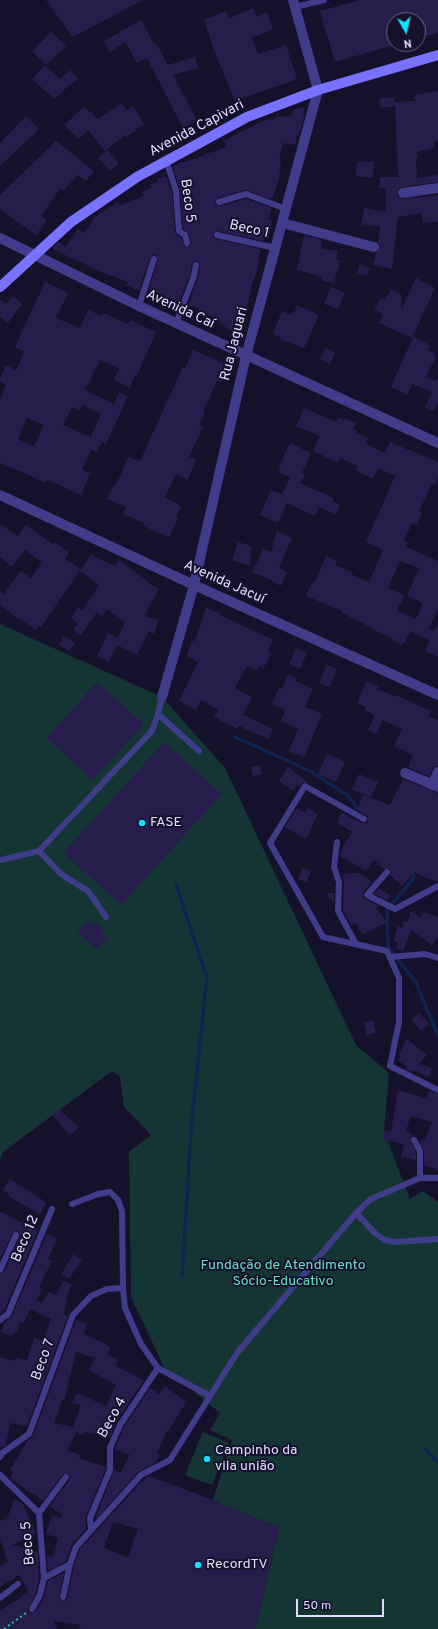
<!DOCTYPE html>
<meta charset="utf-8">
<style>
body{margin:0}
#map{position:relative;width:438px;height:1629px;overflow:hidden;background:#16112b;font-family:Overpass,sans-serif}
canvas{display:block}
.north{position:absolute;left:386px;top:12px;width:40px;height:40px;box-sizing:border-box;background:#16112b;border:1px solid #676280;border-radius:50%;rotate:172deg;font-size:11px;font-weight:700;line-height:16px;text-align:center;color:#e0dbff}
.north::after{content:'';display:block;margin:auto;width:14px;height:18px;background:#07e5ff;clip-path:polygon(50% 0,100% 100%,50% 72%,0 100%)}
.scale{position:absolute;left:296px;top:1599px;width:88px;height:18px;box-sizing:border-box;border:2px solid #e0dbff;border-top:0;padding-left:5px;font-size:12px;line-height:14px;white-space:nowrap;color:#e0dbff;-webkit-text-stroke:3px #16112b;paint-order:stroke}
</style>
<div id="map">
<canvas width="438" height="1629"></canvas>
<div class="north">N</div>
<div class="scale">50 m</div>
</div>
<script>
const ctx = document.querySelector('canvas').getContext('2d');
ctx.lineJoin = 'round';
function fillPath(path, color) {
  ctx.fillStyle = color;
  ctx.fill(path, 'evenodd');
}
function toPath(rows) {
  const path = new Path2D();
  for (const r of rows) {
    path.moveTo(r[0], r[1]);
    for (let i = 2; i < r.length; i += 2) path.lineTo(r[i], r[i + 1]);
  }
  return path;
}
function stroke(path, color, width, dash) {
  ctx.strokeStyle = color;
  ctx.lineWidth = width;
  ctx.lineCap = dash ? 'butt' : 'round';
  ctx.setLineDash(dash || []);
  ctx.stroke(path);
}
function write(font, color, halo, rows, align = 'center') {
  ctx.font = font + ' Overpass,sans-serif';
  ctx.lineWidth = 4;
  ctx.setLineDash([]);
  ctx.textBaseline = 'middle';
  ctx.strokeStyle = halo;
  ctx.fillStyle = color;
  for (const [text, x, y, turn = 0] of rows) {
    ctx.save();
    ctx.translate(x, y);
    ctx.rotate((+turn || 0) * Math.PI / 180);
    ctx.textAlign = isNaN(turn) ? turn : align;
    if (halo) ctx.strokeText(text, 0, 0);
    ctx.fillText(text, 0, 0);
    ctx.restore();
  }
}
fillPath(toPath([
 [0,624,162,697,225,768,356,1045,389,1073,384,1131,410,1199,423,1191,438,1202,438,1629,255,1629,279,1528,213,1500,232,1440,210,1430,220,1413,164,1367,131,1297,129,1152,151,1135,124,1107,120,1077,112,1071,3,1152,0,1159],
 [203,1432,229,1443,212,1485,185,1475]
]), '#143534');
stroke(toPath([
 [235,737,310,771,347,795,357,808,362,810],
 [412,870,414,878,387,910,388,947,415,981,438,1035],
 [176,884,207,978,192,1118,182,1277],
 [426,1449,438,1462]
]), '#0d254e', 3.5);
fillPath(toPath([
 [46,0,143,0,73,37],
 [360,0,438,0,438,33,418,38,418,20,394,20,394,45,335,62,320,11],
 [253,8,257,17,267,12,273,27,272,27,273,29,252,38,258,54,286,45,297,79,235,101,214,50,204,20,226,11,229,18],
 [141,20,154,44,156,43,168,65,195,57,198,68,173,75,197,121,183,128,147,58,137,63,125,42,110,52,104,41],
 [51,32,66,46,46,65,32,51],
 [45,65,60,79,70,70,78,79,64,90,55,99,32,79],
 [438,91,438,141,434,142,435,148,417,152,418,158,416,158,417,178,438,175,438,182,402,187,399,188,397,194,398,197,404,199,438,195,438,222,423,223,422,213,398,217,392,269,373,265,376,253,380,248,378,242,380,227,361,224,364,208,386,212,386,188,379,188,380,177,398,177,395,102,416,101,414,95],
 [394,97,395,106,381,108,379,99],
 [122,103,126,110,133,106,144,124,135,129,136,131,126,137,125,135,105,151,88,130,79,139,64,125,84,107,89,112,90,111,98,119],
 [305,107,303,121,299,134,297,134,295,145,283,143,279,160,281,161,279,172,281,172,272,199,245,190,218,198,215,201,216,205,220,206,246,199,272,208,268,219,272,221,268,239,264,238,263,241,218,231,213,234,213,237,216,239,261,249,257,262,259,262,254,280,253,280,247,307,249,307,246,316,243,315,238,332,224,327,225,325,216,321,217,318,198,313,199,308,188,305,198,277,200,265,197,261,194,261,192,264,190,275,178,304,148,292,158,260,156,255,153,255,150,258,139,290,127,286,128,282,111,275,110,276,67,256,52,248,59,242,66,246,78,229,84,233,95,217,107,209,118,202,120,205,144,196,142,191,152,188,150,184,158,182,157,179,166,176,172,192,175,233,181,238,184,246,190,246,191,242,189,234,183,228,180,191,173,166,180,163,204,156,203,155,227,147,224,141,238,133,263,121,275,119,275,117,292,116,294,109],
 [26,116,39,129,0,166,0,143],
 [56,141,94,171,86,181,78,175,63,191,60,189,41,216,47,220,36,235,0,209,0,195],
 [107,150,119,163,111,171,98,158],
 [357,161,374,162,373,178,356,176],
 [304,235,322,240,321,248,338,251,336,259,340,261,334,283,322,280,323,277,297,270],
 [360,264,370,268,367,276,357,273],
 [416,278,435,288,412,338,379,323,383,314,374,310,381,298,385,300,391,289,401,294,402,308],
 [45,282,68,293,56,318,80,328,88,310,102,316,103,313,128,324,130,320,156,332,137,376,135,375,130,388,114,380,119,368,100,360,85,390,114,404,119,392,128,396,106,444,102,442,96,452,91,450,82,470,90,473,81,495,48,480,46,483,32,477,32,476,0,463,0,400,6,385,0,382,0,378,6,365,16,370,24,352,15,347],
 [82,405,101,414,91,437,63,425,72,407,80,410],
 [27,418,44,425,34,446,18,439],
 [331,287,345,293,338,309,324,304],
 [13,296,22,304,8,323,0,317,0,299,6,304],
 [297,305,319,315,304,348,279,339,280,337,273,334,282,311,291,315,292,312,294,313],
 [413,337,430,345,428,350,434,353,433,355,436,356,426,377,436,381,438,378,438,402,434,411,425,407,432,392,412,384,407,395,391,387],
 [326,348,335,353,330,364,320,359],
 [193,350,226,364,221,382,217,381,204,409,203,412,205,413,199,425,203,427,189,457,196,459,188,480,176,474,165,497,181,506,176,517,178,518,169,537,143,526,144,523,123,514,126,507,107,499,114,484,117,483,128,457,140,461,183,367,185,368],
 [304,408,336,422,338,417,344,420,345,418,356,423,353,429,357,431,357,433,368,438,366,444,385,453,390,442,438,462,438,478,435,485,432,484,419,511,422,512,417,525,412,523,404,541,408,543,406,547,438,561,438,609,429,629,434,631,438,623,438,657,425,651,430,640,410,631,405,643,403,643,402,645,392,640,393,639,370,628,370,627,342,613,342,611,306,596,313,581,315,582,326,556,337,561,335,565,352,572,351,574,369,582,383,550,366,542,395,476,378,468,373,479,356,470,358,466,340,458,338,463,313,451,320,436,296,426],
 [400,561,419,568,407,596,423,603,416,619,397,611,404,595,388,588],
 [290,443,311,453,302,473,305,474,300,483,333,498,334,502,340,505,336,514,319,507,315,516,287,503,279,522,275,522,260,515,271,490,282,494,290,477,279,472,281,469,278,468],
 [0,524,18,536,26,525,53,544,55,542,69,552,65,559,81,569,41,627,39,626,36,630,19,618,18,619,0,604,0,591,4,594,21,571,31,578,42,562,25,550,12,567,0,557],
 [277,531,292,538,279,568,287,572,281,586,272,582,272,580,252,572,263,549,271,552],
 [238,542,251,546,250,566,232,560],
 [91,555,115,566,119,560,149,582,148,583,159,589,144,616,158,620,154,634,149,631,137,655,117,645,109,662,97,656,108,633,118,638,125,622,107,609,102,616,97,612,81,635,73,630,78,623,71,618,78,607,83,610,99,585,80,571],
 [206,608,220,613,220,615,273,640,268,650,272,653,263,669,259,666,257,671,247,666,235,688,252,697,243,715,273,729,269,739,239,726,237,729,214,717,218,710,201,700,196,710,179,701,198,662,187,656,192,640,195,642],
 [64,636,75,643,69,651,59,645],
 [296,648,307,653,300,669,289,664],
 [327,665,337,669,330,687,319,683],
 [288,674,297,678,295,681,313,689,305,707,322,714,304,757,289,751,298,729,281,721,285,710,272,704,279,688,282,689],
 [366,681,379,687,377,689,394,696,395,695,431,711,429,716,438,720,438,766,434,767,429,776,408,767,413,755,394,746,402,729,383,720,376,734,368,730,375,715,365,710,366,707,357,703],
 [97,682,144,724,93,780,46,738],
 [164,742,222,794,121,905,63,853],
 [327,754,345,762,336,782,318,774],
 [260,765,262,774,253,776,251,767],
 [288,767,310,784,303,782,300,786,297,785,293,791,279,781],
 [359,774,378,782,371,797,352,790],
 [403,779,438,793,438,882,419,875,415,872,402,886,390,875,391,872,390,869,387,868,384,869,374,860,366,871,340,856,342,851,341,850,352,832,337,822,342,812,352,819,353,818,362,823,366,823,368,821,368,816,357,810,363,795,390,805],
 [297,808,305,813,308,808,318,814,306,839,285,827],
 [302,868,311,871,307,882,298,879],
 [359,873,372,882,363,892,363,898,379,906,376,909,387,922,363,935,355,923,352,925,349,921,343,910,344,882,342,874],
 [379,888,391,896,386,900,374,894],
 [326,893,334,893,334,903],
 [411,911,420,917,424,912,438,917,438,936,432,945,411,930,403,951,396,949,398,943,393,941,398,926,402,928,404,921,408,922],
 [88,920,93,925,96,922,104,929,101,932,107,938,96,949,77,931],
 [419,1013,429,1024,421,1031,412,1020],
 [373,1020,376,1033,367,1035,364,1022],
 [407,1039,427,1055,419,1064,432,1068,429,1077,413,1070,412,1072,405,1069,407,1066,398,1061,400,1057,399,1054],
 [398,1090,426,1098,429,1091,438,1094,438,1170,424,1165,424,1151,420,1142,421,1139,424,1141,432,1122,411,1116,406,1130,413,1136,410,1140,416,1152,416,1160,401,1157,404,1144,382,1139,384,1130,391,1132],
 [58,1109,79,1127,70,1135,53,1116],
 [10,1179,46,1202,40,1215,8,1196,9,1194,3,1190],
 [0,1212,38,1230,4,1311,1,1313,0,1313,0,1274,4,1272,20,1235,18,1231,13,1232,0,1259],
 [47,1234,57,1239,48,1259,52,1261,39,1287,42,1289,37,1300,42,1303,49,1292,56,1295,63,1281,72,1284,66,1299,67,1300,65,1306,66,1307,63,1314,68,1316,27,1426,10,1423,6,1445,0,1448,0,1357,15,1361,16,1358,27,1360,34,1338,43,1341,51,1319,30,1309,24,1323,20,1322,17,1331,11,1336,1,1332,5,1322,12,1316],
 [74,1254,82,1260,69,1279,61,1274],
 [76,1320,87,1324,84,1334,111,1347,107,1354,118,1360,116,1366,144,1380,116,1422,110,1437,85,1432,84,1435,76,1432,68,1450,80,1455,79,1458,106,1467,106,1469,86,1516,86,1529,72,1544,66,1561,48,1571,47,1555,52,1557,52,1554,54,1555,58,1538,46,1534,52,1515,61,1518,63,1515,50,1506,70,1480,70,1476,67,1473,63,1474,43,1501,10,1478,13,1472,10,1470,28,1440,33,1436],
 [76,1352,96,1358,89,1370,116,1385,106,1406,77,1393,72,1403,81,1405,73,1427,54,1423,62,1400,64,1401],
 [165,1386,186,1402,168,1432,167,1431,157,1453,160,1455,155,1463,138,1472,95,1520,114,1470,120,1473,130,1455,115,1449,124,1427,150,1388,159,1394],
 [149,1476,213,1500,279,1528,255,1629,79,1629,81,1625,53,1621,57,1629,0,1629,0,1610,17,1600,28,1591,19,1575,0,1587,0,1566,8,1561,0,1540,0,1521,7,1519,14,1499,23,1504,36,1533,13,1545,38,1552,39,1578,36,1593,28,1609,28,1612,32,1613,36,1611,44,1597,48,1581,64,1573,59,1598,62,1601,67,1600,74,1565,80,1549,144,1479],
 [113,1522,138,1529,128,1557,104,1548]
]), '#271d4c');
stroke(toPath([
 [4,1629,26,1613]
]), '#30beb6', 2, [2, 3]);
stroke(toPath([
 [295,7,324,0],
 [166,160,176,191,179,231,185,235,187,243],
 [219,202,246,194,286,209],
 [217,235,275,248],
 [139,306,154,259],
 [176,323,194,276,196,265],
 [158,714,199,751],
 [364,819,305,786,270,843,323,937,387,951,399,978,399,1022,390,1066,438,1090],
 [337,842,334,867,339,882,338,911,356,944],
 [39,851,61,874,88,891,106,917],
 [0,860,39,851,152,731,158,714,162,697],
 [387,872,367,895,395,909,438,886],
 [390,957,425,954,438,958],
 [414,1140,420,1151,420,1178,438,1178],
 [72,1204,98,1194,110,1192,118,1200,122,1211,123,1288,125,1308,141,1344,158,1368,210,1396],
 [356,1213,375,1233,384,1240,396,1242,438,1239],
 [0,1270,16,1235],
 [0,1320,8,1314,52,1209],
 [0,1457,2,1453,29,1434,73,1315,91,1296,107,1289,123,1288],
 [0,1475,39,1513,44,1578,40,1595,32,1609],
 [39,1513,66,1477],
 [91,1529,90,1518,110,1470,110,1448,120,1425,158,1368],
 [44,1578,70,1564,76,1547,141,1475,170,1460,237,1353,356,1213,371,1199,420,1178],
 [63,1597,70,1564],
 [0,1598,18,1584]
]), '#403c8a', 6);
stroke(toPath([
 [403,193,438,188],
 [282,223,374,247],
 [0,238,139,306,438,443],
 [0,495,194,585,438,695],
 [162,697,194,585,246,356,318,90,293,0],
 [405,773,438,787],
 [432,785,438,772]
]), '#403c8a', 10);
stroke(toPath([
 [0,287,71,222,137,177,247,117,318,90,438,55]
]), '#7772ff', 10);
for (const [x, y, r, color] of [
 [142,823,4,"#07e5ff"],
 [207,1459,4,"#07e5ff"],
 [198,1565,4,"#07e5ff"]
]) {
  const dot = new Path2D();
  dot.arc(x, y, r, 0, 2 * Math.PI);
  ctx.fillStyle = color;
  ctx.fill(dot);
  stroke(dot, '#16112b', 1.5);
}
write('14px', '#e0dbff', '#16112b', [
 ["Avenida Capivari",197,129,-28],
 ["Beco 5",187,201,82],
 ["Beco 1",249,230,13],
 ["Avenida Caí",180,310,25],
 ["Rua Jaguari",235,344,-76],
 ["Avenida Jacuí",224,583,24],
 ["Beco 12",26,1239,-67],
 ["Beco 7",44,1360,-70],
 ["Beco 4",113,1418,-61],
 ["Beco 5",29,1543,-95]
]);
write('14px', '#e0dbff', '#16112b', [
 ["FASE",150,823],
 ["Campinho da",215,1451],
 ["vila união",215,1467],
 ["RecordTV",206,1565]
], 'left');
write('14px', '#65e1c3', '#16112b', [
 ["Fundação de Atendimento",283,1266],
 ["Sócio-Educativo",283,1282]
]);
</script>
